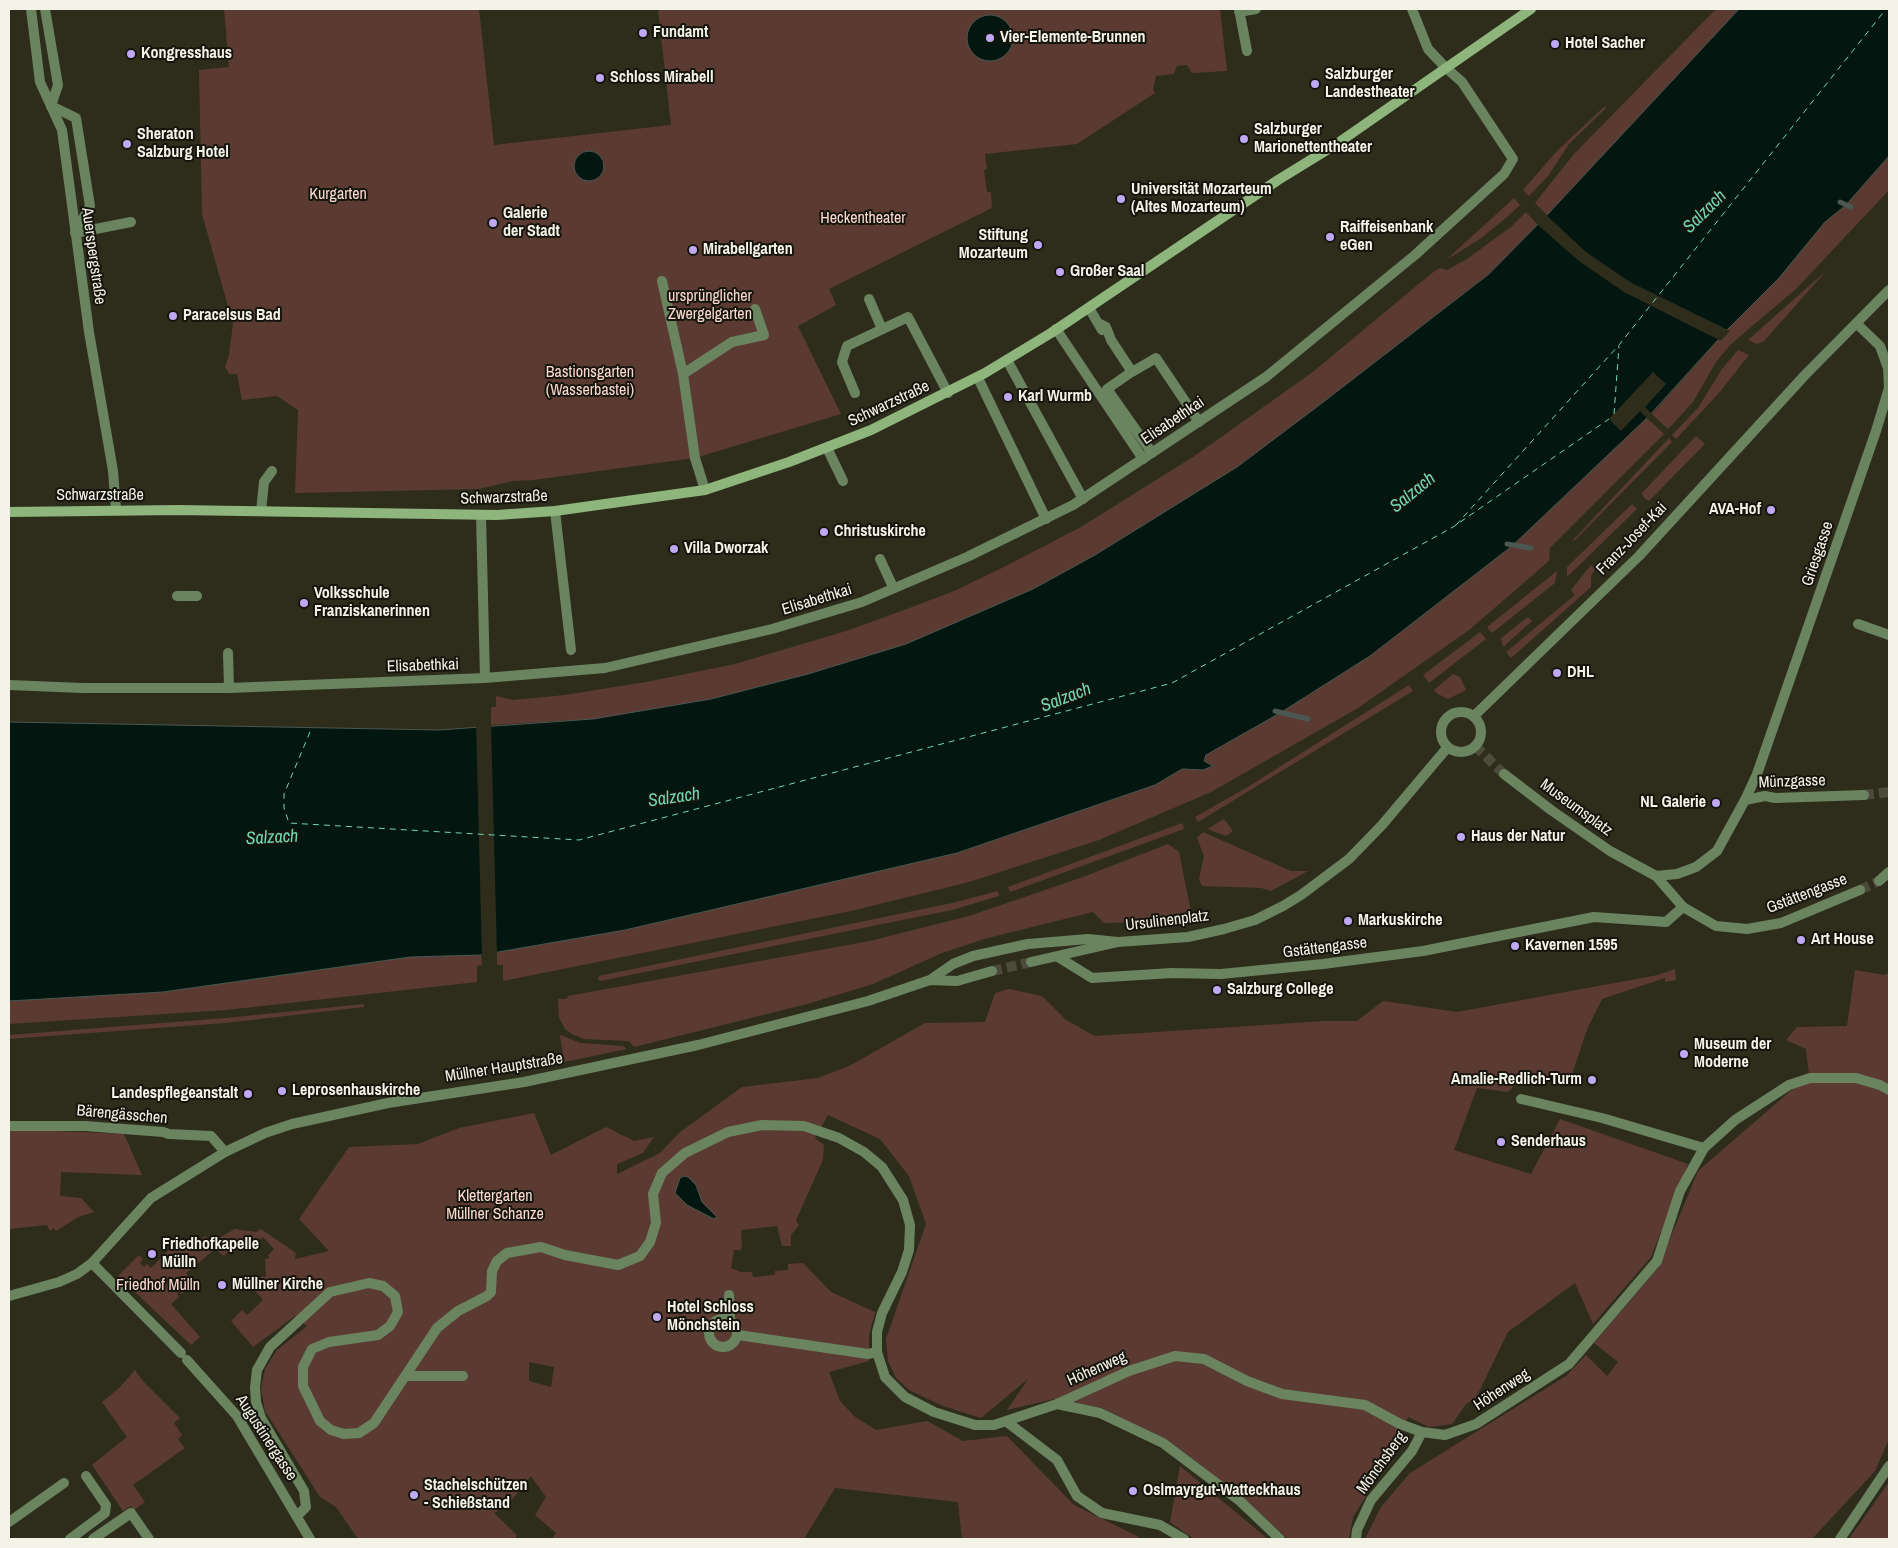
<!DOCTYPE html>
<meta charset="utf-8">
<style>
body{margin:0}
#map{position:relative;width:1898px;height:1548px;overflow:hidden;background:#2e2d1c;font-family:"Archivo Narrow",sans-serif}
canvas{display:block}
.frame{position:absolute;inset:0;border:10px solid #f3f3e8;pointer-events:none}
</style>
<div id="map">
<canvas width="1898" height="1548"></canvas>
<div class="frame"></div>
</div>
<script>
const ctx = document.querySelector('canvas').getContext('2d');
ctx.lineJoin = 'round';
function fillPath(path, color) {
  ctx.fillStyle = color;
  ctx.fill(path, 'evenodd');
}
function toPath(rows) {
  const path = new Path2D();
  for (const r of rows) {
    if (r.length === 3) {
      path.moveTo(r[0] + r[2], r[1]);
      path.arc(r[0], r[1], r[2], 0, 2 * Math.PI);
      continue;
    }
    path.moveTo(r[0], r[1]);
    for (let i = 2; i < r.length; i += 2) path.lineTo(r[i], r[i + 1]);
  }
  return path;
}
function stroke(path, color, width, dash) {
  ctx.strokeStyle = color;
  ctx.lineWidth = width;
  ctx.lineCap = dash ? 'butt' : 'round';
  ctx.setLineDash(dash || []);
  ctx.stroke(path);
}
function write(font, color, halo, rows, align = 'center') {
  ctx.font = font + ' "Archivo Narrow",sans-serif';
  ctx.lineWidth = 4;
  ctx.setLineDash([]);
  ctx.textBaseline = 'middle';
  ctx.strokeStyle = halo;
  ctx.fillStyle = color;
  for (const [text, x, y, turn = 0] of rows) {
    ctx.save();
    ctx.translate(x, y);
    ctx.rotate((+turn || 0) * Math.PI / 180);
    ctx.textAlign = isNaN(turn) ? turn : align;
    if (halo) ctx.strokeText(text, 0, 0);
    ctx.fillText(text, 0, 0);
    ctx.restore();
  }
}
fillPath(toPath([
 [224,9,479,9,494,145,671,125,658,9,1220,9,1227,71,1192,73,1187,65,1177,66,1174,74,1156,76,1153,89,1155,93,1077,144,985,154,987,169,984,170,987,192,991,192,992,208,829,289,836,305,798,326,841,414,695,458,533,480,513,481,479,489,295,493,298,410,277,396,242,400,237,374,229,374,225,367,229,355,233,324,202,214,199,70,229,67],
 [1716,9,1739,9,1547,215,1535,203,1574,154],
 [1605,106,1606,108,1569,144,1548,176,1529,196,1523,190,1556,152],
 [1889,156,1889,190,1797,288,1730,345,1716,362,1693,402,1668,429,1652,414,1727,330,1779,278,1825,222,1846,205],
 [1514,198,1520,205,1507,217,1480,239,1446,260],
 [1526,212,1538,225,1488,274,1322,403,1237,467,1095,555,1033,589,906,644,808,674,711,699,593,719,491,725,491,707,496,707,496,696,513,700,565,695,646,682,735,664,846,631,896,613,954,591,1004,567,1081,527,1196,455,1314,371,1432,273,1440,268,1447,270,1467,259,1512,226],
 [1827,270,1764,341,1757,344,1748,340],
 [1738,350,1749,355,1719,393,1676,439,1672,435,1698,408,1722,369],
 [1647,418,1664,434,1550,548,1549,561,1469,630,1358,708,1211,792,1099,840,969,882,851,911,503,981,503,965,497,965,497,952,625,930,957,853,1155,785,1182,768,1203,770,1206,755,1280,713,1370,656,1512,546],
 [1696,436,1705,444,1649,501,1644,498,1642,493],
 [1669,438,1672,442,1573,542,1573,540],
 [1632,504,1637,509,1567,577,1567,567],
 [1591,565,1595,569,1591,576,1591,587,1511,658,1506,652,1575,595,1571,590],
 [1557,571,1555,583,1492,633,1487,627],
 [1528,617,1532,621,1503,647,1501,638],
 [1480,632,1486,639,1429,683,1423,675],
 [1453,674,1460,677,1466,690,1448,699,1438,694,1434,690],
 [1409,685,1413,691,1198,822,1195,817,1251,785],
 [1224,819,1233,831,1226,836,1207,829],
 [1182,823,1184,829,1010,892,1008,887],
 [1203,832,1291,871,1308,871,1271,891,1261,888,1202,886,1199,879,1204,856,1197,838],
 [1168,844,1179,852,1192,917,1166,921,1104,923,1093,912,984,939,942,953,873,984,807,1004,634,1047,629,1041,584,1039,572,1034,565,1029,559,1017,558,999,567,999,568,996,870,941,969,916,1083,877],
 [998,891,999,896,952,910,600,981,598,979,599,976,952,903],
 [481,955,482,965,477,966,477,982,226,1010,9,1024,9,1001,163,992,410,957],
 [1675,969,1676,980,1665,982,1665,978,1602,999,1588,1027,1568,1086,1522,1077,1508,1092,1477,1088,1454,1150,1531,1174,1560,1119,1688,1164,1651,1257,1593,1324,1575,1283,1508,1332,1476,1398,1466,1404,1452,1424,1429,1427,1408,1417,1389,1460,1353,1517,1349,1539,1288,1539,1250,1504,1185,1453,1164,1438,1102,1408,1054,1399,1007,1410,1029,1378,981,1418,943,1406,909,1390,896,1378,888,1361,886,1339,926,1224,909,1176,880,1139,828,1115,815,1138,824,1145,823,1160,796,1220,799,1225,791,1235,791,1246,782,1246,777,1226,741,1230,742,1247,740,1250,734,1250,731,1268,741,1272,752,1272,753,1277,775,1275,775,1271,788,1270,788,1264,803,1263,831,1292,875,1312,869,1336,869,1361,829,1372,840,1401,854,1416,876,1430,927,1421,963,1441,1007,1436,1074,1505,1143,1539,962,1539,958,1502,835,1488,804,1539,552,1539,556,1533,535,1515,546,1497,531,1476,506,1507,494,1513,517,1535,515,1539,358,1539,336,1507,320,1497,265,1411,261,1389,265,1369,277,1350,307,1326,295,1316,253,1347,231,1321,242,1310,247,1315,263,1300,251,1286,263,1276,266,1277,265,1259,269,1258,268,1255,274,1249,263,1237,252,1245,239,1244,238,1240,235,1242,235,1246,224,1256,215,1249,186,1273,193,1283,182,1294,180,1291,177,1294,179,1297,171,1304,200,1337,191,1345,118,1276,139,1255,143,1259,140,1263,144,1267,147,1264,151,1268,176,1243,183,1249,206,1236,210,1243,235,1229,256,1232,261,1229,296,1253,295,1259,329,1251,299,1219,349,1147,418,1144,459,1128,534,1113,551,1155,606,1127,634,1141,654,1137,643,1153,617,1164,617,1174,660,1153,679,1133,742,1087,818,1078,851,1065,925,1023,985,1022,995,993,1009,989,1042,996,1066,1020,1095,1036,1325,1021,1357,1021,1383,1001,1457,1012,1658,975],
 [529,1362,554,1367,551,1387,529,1381],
 [1855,970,1885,975,1889,972,1889,1439,1875,1471,1812,1539,1365,1539,1381,1507,1410,1473,1566,1376,1586,1355,1607,1376,1618,1362,1594,1343,1658,1268,1698,1171,1809,1075,1806,1049,1786,1040,1797,1027,1847,1026],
 [364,1004,364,1007,225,1023,9,1039,9,1035,226,1018],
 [560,1035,581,1043,623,1046,627,1049,564,1062],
 [9,1129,124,1134,142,1175,61,1172,60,1196,81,1198,94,1212,78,1217,56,1231,54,1228,50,1231,47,1225,9,1229],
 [135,1370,143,1381,180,1418,174,1423,182,1435,178,1439,185,1448,133,1485,145,1502,134,1510,131,1506,123,1511,92,1465,127,1437,102,1402,120,1387],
 [1180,1466,1262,1534,1268,1539,1194,1539,1170,1522],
 [1889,1482,1889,1539,1849,1539]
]), '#5b3b31');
const water = toPath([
 [1739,9,1889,9,1889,156,1846,205,1825,222,1779,278,1727,330,1647,418,1512,546,1370,656,1280,713,1206,755,1204,761,1213,766,1203,770,1182,769,1155,785,957,853,625,930,481,955,410,957,163,992,9,1001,9,722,439,730,593,719,711,699,808,674,906,644,1033,589,1095,555,1237,467,1322,403,1489,274,1547,215,1739,9],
 [990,38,23],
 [589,166,15],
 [684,1176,688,1177,696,1185,702,1202,717,1217,714,1219,687,1205,675,1193,680,1178,684,1176]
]);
fillPath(water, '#031610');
stroke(water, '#4b5851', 1);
fillPath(toPath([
 [1545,214,1586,252,1630,282,1730,331,1721,341,1624,292,1579,261,1538,225,1536,223],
 [1653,372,1666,384,1645,407,1653,415,1649,420,1640,411,1621,431,1609,419],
 [491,722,497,955,482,958,476,724]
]), '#2e2d1c');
stroke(toPath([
 [1840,202,1851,207],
 [1507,544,1531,548],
 [1275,711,1308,719]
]), '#4b5851', 5);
stroke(toPath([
 [1614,414,1619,346],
 [1456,525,1619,345,1886,9],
 [310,732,284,794,284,808,289,823,579,840,1172,683,1453,527,1609,419]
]), '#73d6b5', 1, [6, 5]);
stroke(toPath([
 [1475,746,1504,774],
 [1864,795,1889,792],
 [1860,890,1879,881],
 [992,971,1031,962]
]), '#4c4b3b', 10, [10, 5]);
stroke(toPath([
 [45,9,58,85,51,106,76,118,90,206,75,233],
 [1239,9,1247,51],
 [1239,12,1256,9],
 [75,233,131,222],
 [662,281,683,374,695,458,705,490],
 [869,299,882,329],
 [1089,308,1102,330],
 [1100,324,1106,327,1111,340,1132,372,1156,358,1199,422],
 [1056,329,1143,459],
 [1007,360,1083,499],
 [1133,371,1107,389,1152,453],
 [683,374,732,342,764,335,755,309],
 [855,393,842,362,847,346,908,317,948,393],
 [827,448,843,481],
 [261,511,264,482,272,471],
 [555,511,571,650],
 [880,559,893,587],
 [177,596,197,596],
 [228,653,229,688],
 [1521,1099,1602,1118,1704,1148],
 [9,1126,85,1126,163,1132,169,1134,211,1136,225,1152],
 [729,1295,730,1320],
 [723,1333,14],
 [738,1335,868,1354,877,1352],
 [406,1376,463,1376],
 [1057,1404,1100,1413,1163,1443,1240,1501,1280,1539],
 [298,1515,306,1507,304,1491,261,1418,256,1402,255,1387,257,1370,270,1347,330,1292,369,1283,383,1286,395,1296,398,1312,390,1326,378,1335,329,1342,312,1349,303,1367,303,1386,320,1421,331,1430,344,1434,359,1433,374,1423,437,1328,458,1311,487,1296,491,1292,492,1271,497,1261,507,1253,541,1247,565,1255,618,1265,640,1256,650,1242,656,1223,653,1194,662,1173,685,1153,728,1132,762,1125,804,1126,839,1138,864,1152,882,1167,903,1200,910,1225,909,1250,902,1272,882,1313,877,1332,877,1352,885,1377,905,1397,934,1412,975,1425,994,1425,1057,1404,1129,1371,1175,1356,1204,1359,1247,1381,1282,1394,1365,1405,1400,1424,1422,1432,1445,1435,1476,1424,1569,1364,1657,1261,1680,1191,1704,1148,1735,1120,1789,1085,1810,1078,1856,1078,1880,1085,1889,1090],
 [9,1522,64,1483],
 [70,1539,105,1513,106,1505,86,1476],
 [93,1539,131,1513,149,1539],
 [1356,1539,1357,1530,1371,1500,1412,1451,1422,1432],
 [1840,1539,1889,1466]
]), '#6a8460', 10);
stroke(toPath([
 [1858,624,1889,635],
 [1058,957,1092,978,1172,973,1221,974,1323,964,1423,951,1594,917,1666,922,1683,907]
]), '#6a8460', 10);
stroke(toPath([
 [978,378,1046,519],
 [481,515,485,678],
 [9,685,82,688,229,688,485,678,605,668,772,629,862,602,967,557,1073,505,1266,377,1415,255,1504,174,1513,159,1462,82,1445,67],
 [1745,800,1757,774,1876,431,1889,388,1888,368,1880,346,1857,324],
 [92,1263,181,1353],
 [187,1360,237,1416,310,1539],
 [1007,1422,1057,1460,1077,1496,1102,1513,1160,1525,1184,1539]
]), '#6a8460', 10);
stroke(toPath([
 [31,9,40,82,62,130,89,332,113,471,116,510],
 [1412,9,1428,49,1445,67],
 [1461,732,20],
 [1474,716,1639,556,1805,375,1889,290],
 [1504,774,1551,810,1610,851,1656,876,1683,907,1716,926,1747,929,1781,923,1860,890],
 [1656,876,1677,874,1696,867,1717,851,1745,800,1765,796,1775,798,1864,795],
 [1879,881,1889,872],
 [1031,962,1118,942,1188,937,1224,929,1255,920,1283,906,1301,895,1349,859,1382,825,1447,748],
 [930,980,957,981,992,971],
 [9,1296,59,1282,77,1274,92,1263,151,1198,225,1152,265,1133,292,1124,388,1103,524,1082,698,1045,868,1001,930,980,953,964,973,956,1028,944,1088,939,1118,942]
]), '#6a8460', 10);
stroke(toPath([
 [9,512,178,510,497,515,555,511,705,490,789,462,871,430,985,373,1051,333,1278,180,1335,145,1531,9]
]), '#8db57c', 10);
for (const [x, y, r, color] of [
 [643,33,5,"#bfa9f4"],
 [990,38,5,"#bfa9f4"],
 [1555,44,5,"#bfa9f4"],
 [131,54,5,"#bfa9f4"],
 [600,78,5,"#bfa9f4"],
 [1315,84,5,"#bfa9f4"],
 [1244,139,5,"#bfa9f4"],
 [127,144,5,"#bfa9f4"],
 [1121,199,5,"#bfa9f4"],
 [493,223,5,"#bfa9f4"],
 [1330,237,5,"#bfa9f4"],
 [1038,245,5,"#bfa9f4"],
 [693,250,5,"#bfa9f4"],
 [1060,272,5,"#bfa9f4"],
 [173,316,5,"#bfa9f4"],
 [1008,397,5,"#bfa9f4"],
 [1771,510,5,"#bfa9f4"],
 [824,532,5,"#bfa9f4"],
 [674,549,5,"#bfa9f4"],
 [304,603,5,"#bfa9f4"],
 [1557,673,5,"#bfa9f4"],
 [1716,803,5,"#bfa9f4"],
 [1461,837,5,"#bfa9f4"],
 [1348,921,5,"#bfa9f4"],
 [1801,940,5,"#bfa9f4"],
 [1515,946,5,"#bfa9f4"],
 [1217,990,5,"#bfa9f4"],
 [1684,1054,5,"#bfa9f4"],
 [1592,1080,5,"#bfa9f4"],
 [282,1091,5,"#bfa9f4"],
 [248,1094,5,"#bfa9f4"],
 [1501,1142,5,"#bfa9f4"],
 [152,1254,5,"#bfa9f4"],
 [222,1285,5,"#bfa9f4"],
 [657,1317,5,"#bfa9f4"],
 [1133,1491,5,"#bfa9f4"],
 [414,1495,5,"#bfa9f4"]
]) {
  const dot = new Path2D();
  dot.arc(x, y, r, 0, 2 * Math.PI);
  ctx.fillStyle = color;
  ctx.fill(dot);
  stroke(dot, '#15150d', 2);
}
write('bold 16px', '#f3f3e8', '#15150d', [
 ["Fundamt",653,33],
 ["Vier-Elemente-Brunnen",1000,38],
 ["Hotel Sacher",1565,44],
 ["Kongresshaus",141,54],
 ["Salzburger",1325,75],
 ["Landestheater",1325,93],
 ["Schloss Mirabell",610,78],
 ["Salzburger",1254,130],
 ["Marionettentheater",1254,148],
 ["Sheraton",137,135],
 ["Salzburg Hotel",137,153],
 ["Universität Mozarteum",1131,190],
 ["(Altes Mozarteum)",1131,208],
 ["Galerie",503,214],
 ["der Stadt",503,232],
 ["Raiffeisenbank",1340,228],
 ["eGen",1340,246],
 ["Stiftung",1028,236,"right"],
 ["Mozarteum",1028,254,"right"],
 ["Mirabellgarten",703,250],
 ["Großer Saal",1070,272],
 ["Paracelsus Bad",183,316],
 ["Karl Wurmb",1018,397],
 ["AVA-Hof",1761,510,"right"],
 ["Christuskirche",834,532],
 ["Villa Dworzak",684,549],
 ["Volksschule",314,594],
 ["Franziskanerinnen",314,612],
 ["DHL",1567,673],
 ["NL Galerie",1706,803,"right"],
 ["Haus der Natur",1471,837],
 ["Markuskirche",1358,921],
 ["Art House",1811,940],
 ["Kavernen 1595",1525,946],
 ["Salzburg College",1227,990],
 ["Museum der",1694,1045],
 ["Moderne",1694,1063],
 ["Amalie-Redlich-Turm",1582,1080,"right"],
 ["Leprosenhauskirche",292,1091],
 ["Landespflegeanstalt",238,1094,"right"],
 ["Senderhaus",1511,1142],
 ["Friedhofkapelle",162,1245],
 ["Mülln",162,1263],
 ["Müllner Kirche",232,1285],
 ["Hotel Schloss",667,1308],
 ["Mönchstein",667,1326],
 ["Stachelschützen",424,1486],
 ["- Schießstand",424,1504],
 ["Oslmayrgut-Watteckhaus",1143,1491]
], 'left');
write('16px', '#fcd9ce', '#15150d', [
 ["Kurgarten",338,195],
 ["Heckentheater",863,219],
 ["ursprünglicher",710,297],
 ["Zwergelgarten",710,315],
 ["Bastionsgarten",590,373],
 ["(Wasserbastei)",590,391],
 ["Klettergarten",495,1197],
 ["Müllner Schanze",495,1215],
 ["Friedhof Mülln",158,1286]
]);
write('16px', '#f3f3e8', '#15150d', [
 ["Auerspergstraße",93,256,82],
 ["Schwarzstraße",889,404,-25],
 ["Elisabethkai",1173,421,-34],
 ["Schwarzstraße",100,496],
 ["Schwarzstraße",504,498,-2],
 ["Franz-Josef-Kai",1632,539,-46],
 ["Griesgasse",1818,554,-71],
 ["Elisabethkai",817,600,-17],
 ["Elisabethkai",423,666,-2],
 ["Münzgasse",1792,782,-2],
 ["Museumsplatz",1576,808,36],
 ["Gstättengasse",1807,894,-21],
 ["Ursulinenplatz",1167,921,-7],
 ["Gstättengasse",1325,948,-7],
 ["Müllner Hauptstraße",504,1068,-9],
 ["Bärengässchen",122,1115,5],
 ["Höhenweg",1097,1369,-24],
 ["Höhenweg",1502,1390,-33],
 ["Augustinergasse",266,1438,57],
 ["Mönchsberg",1382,1463,-54]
]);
write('italic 18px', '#73d6b5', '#15150d', [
 ["Salzach",1705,212,-45],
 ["Salzach",1413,493,-39],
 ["Salzach",1066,698,-21],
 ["Salzach",674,798,-8],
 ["Salzach",272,838,-3]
]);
</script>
